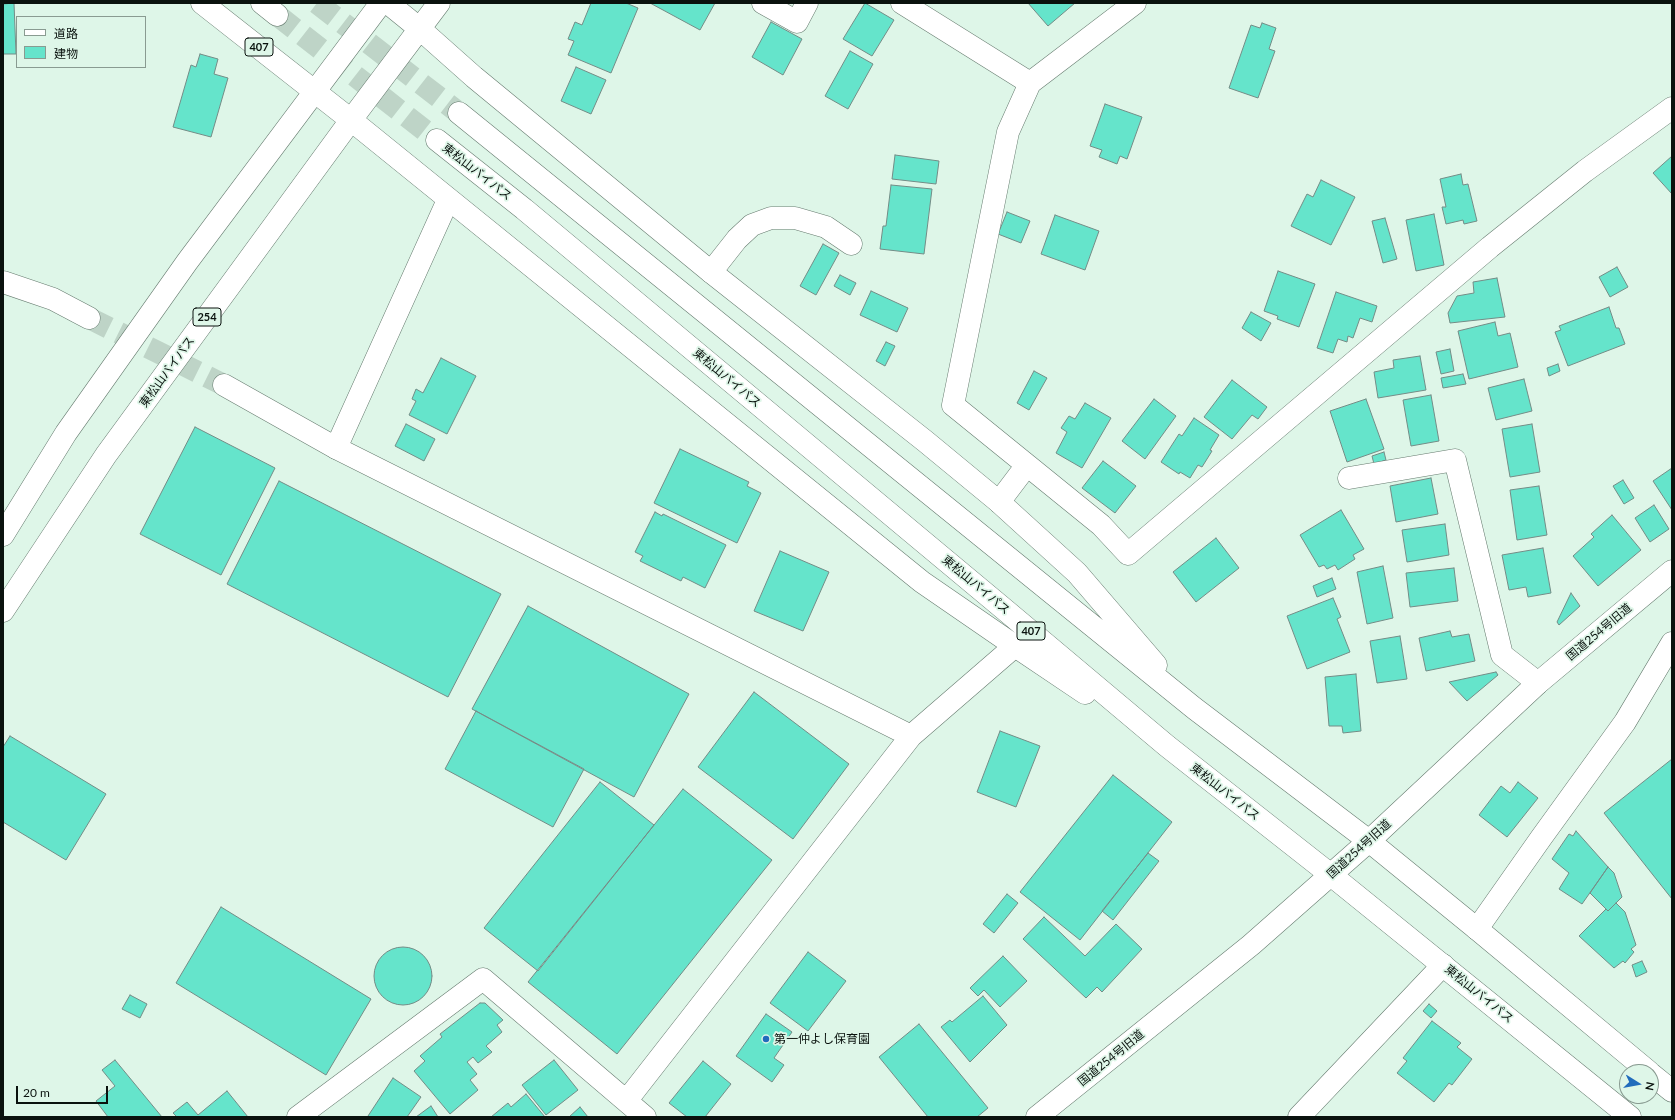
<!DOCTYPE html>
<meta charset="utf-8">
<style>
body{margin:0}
#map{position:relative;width:1675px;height:1120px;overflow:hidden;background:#def6e8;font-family:Lato,"Noto Sans JP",sans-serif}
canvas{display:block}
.frame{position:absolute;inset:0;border:4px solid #0a120e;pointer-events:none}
.legend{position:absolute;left:16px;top:16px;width:130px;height:52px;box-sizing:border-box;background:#def6e8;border:1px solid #899b91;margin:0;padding:5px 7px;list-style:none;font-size:12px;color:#0a120e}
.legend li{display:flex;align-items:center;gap:8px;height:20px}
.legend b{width:20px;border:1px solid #899b91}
.north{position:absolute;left:1619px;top:1064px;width:40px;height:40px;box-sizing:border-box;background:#def6e8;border:1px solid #899b91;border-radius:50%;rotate:101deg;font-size:11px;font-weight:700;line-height:16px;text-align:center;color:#0a120e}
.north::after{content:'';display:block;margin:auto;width:14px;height:18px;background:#216cbc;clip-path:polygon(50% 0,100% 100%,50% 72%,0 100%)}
.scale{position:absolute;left:16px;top:1086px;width:92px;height:18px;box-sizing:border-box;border:2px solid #0a120e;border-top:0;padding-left:5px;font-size:12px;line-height:14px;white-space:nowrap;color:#0a120e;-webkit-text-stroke:3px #def6e8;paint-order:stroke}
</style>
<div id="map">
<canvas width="1675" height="1120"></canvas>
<div class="frame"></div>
<ul class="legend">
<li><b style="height:5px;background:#fff"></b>道路</li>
<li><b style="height:11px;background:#65e4cb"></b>建物</li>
</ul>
<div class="north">N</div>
<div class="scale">20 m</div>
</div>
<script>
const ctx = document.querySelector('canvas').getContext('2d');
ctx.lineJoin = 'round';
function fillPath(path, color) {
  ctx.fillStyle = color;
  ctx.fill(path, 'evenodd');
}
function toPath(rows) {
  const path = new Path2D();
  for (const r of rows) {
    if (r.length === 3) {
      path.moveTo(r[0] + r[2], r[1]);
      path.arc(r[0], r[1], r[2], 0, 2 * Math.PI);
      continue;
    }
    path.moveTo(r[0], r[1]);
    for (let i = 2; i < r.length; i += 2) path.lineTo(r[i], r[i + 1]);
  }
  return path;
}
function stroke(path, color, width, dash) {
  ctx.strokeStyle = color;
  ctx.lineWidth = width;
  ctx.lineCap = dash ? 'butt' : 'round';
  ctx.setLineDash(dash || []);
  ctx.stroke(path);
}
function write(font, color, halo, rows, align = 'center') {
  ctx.font = font + ' Lato,"Noto Sans JP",sans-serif';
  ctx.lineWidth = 3.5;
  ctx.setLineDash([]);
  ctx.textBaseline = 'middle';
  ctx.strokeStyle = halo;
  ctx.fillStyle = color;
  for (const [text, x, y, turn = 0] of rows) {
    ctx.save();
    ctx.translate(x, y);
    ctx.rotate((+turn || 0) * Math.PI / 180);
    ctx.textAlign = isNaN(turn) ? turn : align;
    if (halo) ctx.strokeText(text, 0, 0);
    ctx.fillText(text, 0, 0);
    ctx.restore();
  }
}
const building = toPath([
 [14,3,16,54,3,54,3,4,14,3],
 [591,3,626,3,638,8,611,73,568,55,574,41,568,39,575,22,582,25,591,3],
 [650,3,715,3,700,30,650,3],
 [865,3,894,20,872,56,843,39,865,3],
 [1028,3,1075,3,1048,26,1028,3],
 [771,22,802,39,783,75,752,57,771,22],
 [1262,23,1276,28,1269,49,1275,51,1258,98,1229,88,1251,25,1260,28,1262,23],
 [850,51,873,64,848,109,825,96,850,51],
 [200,54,218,59,214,74,228,78,211,137,173,127,191,65,196,67,200,54],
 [576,67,606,80,591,114,561,101,576,67],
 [1105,104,1142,117,1127,159,1120,156,1117,164,1099,157,1102,150,1090,146,1105,104],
 [895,155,939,161,936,184,892,179,895,155],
 [1672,156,1672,194,1653,173,1672,156],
 [1461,174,1463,185,1468,184,1477,221,1464,224,1463,220,1446,224,1442,207,1446,207,1440,179,1461,174],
 [1321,180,1355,197,1331,245,1291,226,1307,194,1313,197,1321,180],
 [891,185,932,189,924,254,880,249,883,226,886,226,891,185],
 [1007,212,1030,221,1021,243,998,234,1007,212],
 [1434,214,1444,265,1416,271,1406,220,1434,214],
 [1055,215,1099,231,1085,270,1041,254,1055,215],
 [1385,218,1397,259,1383,263,1372,221,1385,218],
 [823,244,839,253,816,295,800,286,823,244],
 [1617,267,1628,287,1610,297,1599,277,1617,267],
 [1278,271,1315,284,1299,327,1277,319,1278,316,1264,311,1278,271],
 [840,275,856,283,850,295,834,286,840,275],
 [1497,278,1505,317,1450,323,1448,313,1457,296,1474,293,1473,282,1497,278],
 [871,291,908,308,897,332,860,315,871,291],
 [1336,292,1377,306,1372,322,1360,318,1353,338,1348,336,1347,342,1338,339,1333,353,1317,348,1336,292],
 [1609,307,1616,328,1619,328,1625,344,1568,366,1555,332,1561,330,1559,326,1609,307],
 [1251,312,1271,323,1261,341,1242,328,1251,312],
 [1495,322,1498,336,1510,333,1518,367,1469,379,1458,331,1495,322],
 [886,342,895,346,885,366,876,361,886,342],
 [1450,349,1454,371,1441,374,1436,352,1450,349],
 [1420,356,1426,390,1378,398,1374,372,1394,368,1393,360,1420,356],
 [441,358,476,376,447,434,409,415,416,401,412,399,416,389,423,393,441,358],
 [1558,364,1560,371,1549,376,1547,368,1558,364],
 [1034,371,1047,378,1029,410,1017,403,1034,371],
 [1463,374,1466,384,1443,388,1441,378,1463,374],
 [1524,379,1532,411,1496,420,1488,388,1524,379],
 [1232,380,1267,407,1258,419,1252,415,1232,439,1204,417,1232,380],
 [1431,395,1439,441,1411,446,1403,400,1431,395],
 [1154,399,1176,416,1145,459,1122,441,1154,399],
 [1366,399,1384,449,1347,462,1330,411,1366,399],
 [1085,403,1111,418,1082,468,1056,453,1067,432,1061,428,1069,416,1075,419,1085,403],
 [1194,418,1219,435,1210,450,1212,451,1202,467,1198,465,1190,478,1180,472,1179,474,1161,462,1179,434,1182,436,1194,418],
 [406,424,435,439,424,461,395,446,406,424],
 [1532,424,1540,472,1510,477,1502,429,1532,424],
 [195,427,275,468,221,575,140,534,195,427],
 [680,449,749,482,747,486,761,493,737,543,654,503,680,449],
 [1384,452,1386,460,1374,464,1372,456,1384,452],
 [1103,461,1136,486,1115,513,1082,488,1103,461],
 [1672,468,1672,510,1653,481,1672,468],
 [1431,478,1438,514,1396,522,1390,486,1431,478],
 [1623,480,1634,498,1624,504,1613,486,1623,480],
 [279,481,501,594,448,697,227,584,279,481],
 [1539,486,1547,535,1517,540,1510,490,1539,486],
 [1654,505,1669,529,1650,542,1635,518,1654,505],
 [1341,510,1364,549,1353,555,1355,559,1338,570,1335,565,1327,569,1324,565,1319,567,1300,535,1341,510],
 [655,512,662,516,663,514,726,545,705,588,683,577,681,581,640,561,643,556,635,552,655,512],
 [1612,515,1641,550,1598,586,1573,556,1594,537,1591,534,1612,515],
 [1445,524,1449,555,1407,562,1402,530,1445,524],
 [1216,538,1239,568,1196,602,1173,572,1216,538],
 [1543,548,1551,593,1528,597,1526,587,1509,590,1502,555,1543,548],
 [780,551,829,572,803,631,754,611,780,551],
 [1383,566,1393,618,1367,624,1357,572,1383,566],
 [1454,568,1458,601,1410,607,1406,573,1454,568],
 [1332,578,1336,589,1317,597,1313,586,1332,578],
 [1571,593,1580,606,1559,625,1557,622,1571,593],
 [1333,598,1341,617,1337,619,1350,652,1307,669,1287,616,1333,598],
 [528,606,689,694,634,797,472,709,528,606],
 [1450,631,1452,637,1469,634,1475,661,1426,671,1419,638,1450,631],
 [1400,636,1407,679,1377,683,1370,641,1400,636],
 [1496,672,1498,675,1467,701,1449,682,1496,672],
 [1356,674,1361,731,1343,733,1342,726,1329,726,1325,677,1356,674],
 [754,692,849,764,793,839,698,767,754,692],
 [476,711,584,769,553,827,445,769,476,711],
 [1000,731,1040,746,1016,807,977,792,1000,731],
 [10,736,106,794,66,860,3,822,3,747,10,736],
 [1672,759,1672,899,1604,813,1672,759],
 [1113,775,1172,822,1080,940,1020,892,1113,775],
 [600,782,654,825,538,971,484,928,600,782],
 [1518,782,1538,798,1507,837,1479,815,1501,786,1510,793,1518,782],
 [683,789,772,860,617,1054,528,982,683,789],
 [1576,831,1608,867,1582,904,1559,889,1569,873,1552,859,1569,834,1573,836,1576,831],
 [1148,853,1159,861,1113,920,1102,911,1148,853],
 [1608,867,1614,873,1622,897,1608,911,1590,893,1608,867],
 [1007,894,1018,903,994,933,983,924,1007,894],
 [1616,903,1625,912,1636,945,1631,949,1634,952,1625,963,1623,961,1614,968,1579,936,1606,909,1608,911,1616,903],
 [221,907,371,999,326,1075,176,983,221,907],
 [1044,917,1085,956,1116,924,1142,949,1102,992,1097,987,1086,998,1023,939,1044,917],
 [403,976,29],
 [808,952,846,981,808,1031,770,1003,808,952],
 [1003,956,1027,981,1000,1007,984,990,978,996,970,988,1003,956],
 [1642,961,1647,972,1636,977,1632,965,1642,961],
 [130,995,147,1004,140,1018,122,1009,130,995],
 [983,996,1007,1025,970,1062,941,1027,950,1020,952,1022,983,996],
 [480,1003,485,1003,503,1020,497,1025,502,1032,486,1046,492,1052,478,1063,473,1057,467,1062,477,1074,470,1080,478,1090,450,1114,414,1071,425,1061,420,1056,442,1037,440,1034,480,1003],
 [1429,1004,1437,1011,1431,1018,1423,1011,1429,1004],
 [766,1014,792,1032,774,1058,784,1065,772,1082,736,1056,766,1014],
 [1432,1021,1461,1043,1457,1047,1472,1059,1452,1085,1449,1083,1434,1102,1397,1073,1407,1061,1403,1058,1432,1021],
 [919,1024,988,1108,977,1117,928,1117,879,1057,919,1024],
 [115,1060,162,1117,108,1117,96,1101,115,1086,102,1070,115,1060],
 [554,1060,578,1090,546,1115,522,1085,554,1060],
 [703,1061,731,1084,705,1117,687,1117,669,1103,703,1061],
 [393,1078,421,1097,407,1117,370,1117,368,1116,393,1078],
 [227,1091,248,1117,177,1117,173,1113,187,1102,198,1115,227,1091],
 [526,1094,545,1117,491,1117,508,1103,511,1107,526,1094],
 [431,1106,438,1117,416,1117,431,1106],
 [580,1107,588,1117,569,1117,580,1107]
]);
fillPath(building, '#65e4cb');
stroke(building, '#738c86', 1);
stroke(toPath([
 [89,318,224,385]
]), '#bed4c7', 22, [22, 11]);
stroke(toPath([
 [317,3,459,113],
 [277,15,437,140]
]), '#bed4c7', 22, [22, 11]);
const street = toPath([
 [763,3,797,22,807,3],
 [902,3,1030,83],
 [448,200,336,448,911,736],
 [711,272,737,239,752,225,771,218,795,218,826,227,851,244],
 [1027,465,953,405,1008,132,1030,83,1135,3],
 [1349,478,1455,460,1502,655,1538,683],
 [999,502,1027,465,1101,525,1128,554,1490,247,1585,171,1672,108],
 [1477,929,1541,838,1625,722,1672,643],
 [627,1100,911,736,1015,646],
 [298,1117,483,979,645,1117],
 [1299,1117,1443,965]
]);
const secondary = toPath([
 [3,282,53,299,89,318],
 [224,385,336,448],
 [1037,1117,1251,945,1369,841,1538,683,1672,571]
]);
const highway = toPath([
 [202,3,351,120,922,582,1015,646,1085,693],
 [262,3,277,15],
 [388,3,420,29,474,77,711,272,925,441,999,502,1077,573,1156,665],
 [459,113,1194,708,1369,841,1477,929,1649,1072],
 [437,140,524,209,1004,609,1167,746,1331,875,1630,1117],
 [3,535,66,433,187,262,381,3],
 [3,611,106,455,351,120,439,3],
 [1651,1074,1672,1091]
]);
stroke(street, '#667b6f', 23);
stroke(secondary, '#667b6f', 23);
stroke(highway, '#667b6f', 23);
stroke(street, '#fff', 22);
stroke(secondary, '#fff', 22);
stroke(highway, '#fff', 22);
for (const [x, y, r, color] of [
 [766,1039,4,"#216cbc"]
]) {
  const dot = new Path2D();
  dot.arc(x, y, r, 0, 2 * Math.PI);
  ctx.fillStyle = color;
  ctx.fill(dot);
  stroke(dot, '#def6e8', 1.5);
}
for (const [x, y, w] of [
 [259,47,28],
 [207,317,28],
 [1031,631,28]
]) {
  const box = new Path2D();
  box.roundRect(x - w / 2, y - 9, w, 18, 3);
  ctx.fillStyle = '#def6e8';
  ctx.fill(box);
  stroke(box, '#0a120e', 1);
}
write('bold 11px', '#0a120e', null, [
 ["407",259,47],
 ["254",207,317],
 ["407",1031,631]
]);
write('12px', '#0a120e', '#def6e8', [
 ["東松山バイパス",477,172,38],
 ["東松山バイパス",167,372,-54],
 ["東松山バイパス",727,378,40],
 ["東松山バイパス",976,585,40],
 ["国道254号旧道",1599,632,-40],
 ["東松山バイパス",1225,792,38],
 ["国道254号旧道",1359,849,-42],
 ["東松山バイパス",1479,994,39],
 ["国道254号旧道",1111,1058,-39]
]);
write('12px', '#0a120e', '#def6e8', [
 ["第一仲よし保育園",774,1039]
], 'left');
</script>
